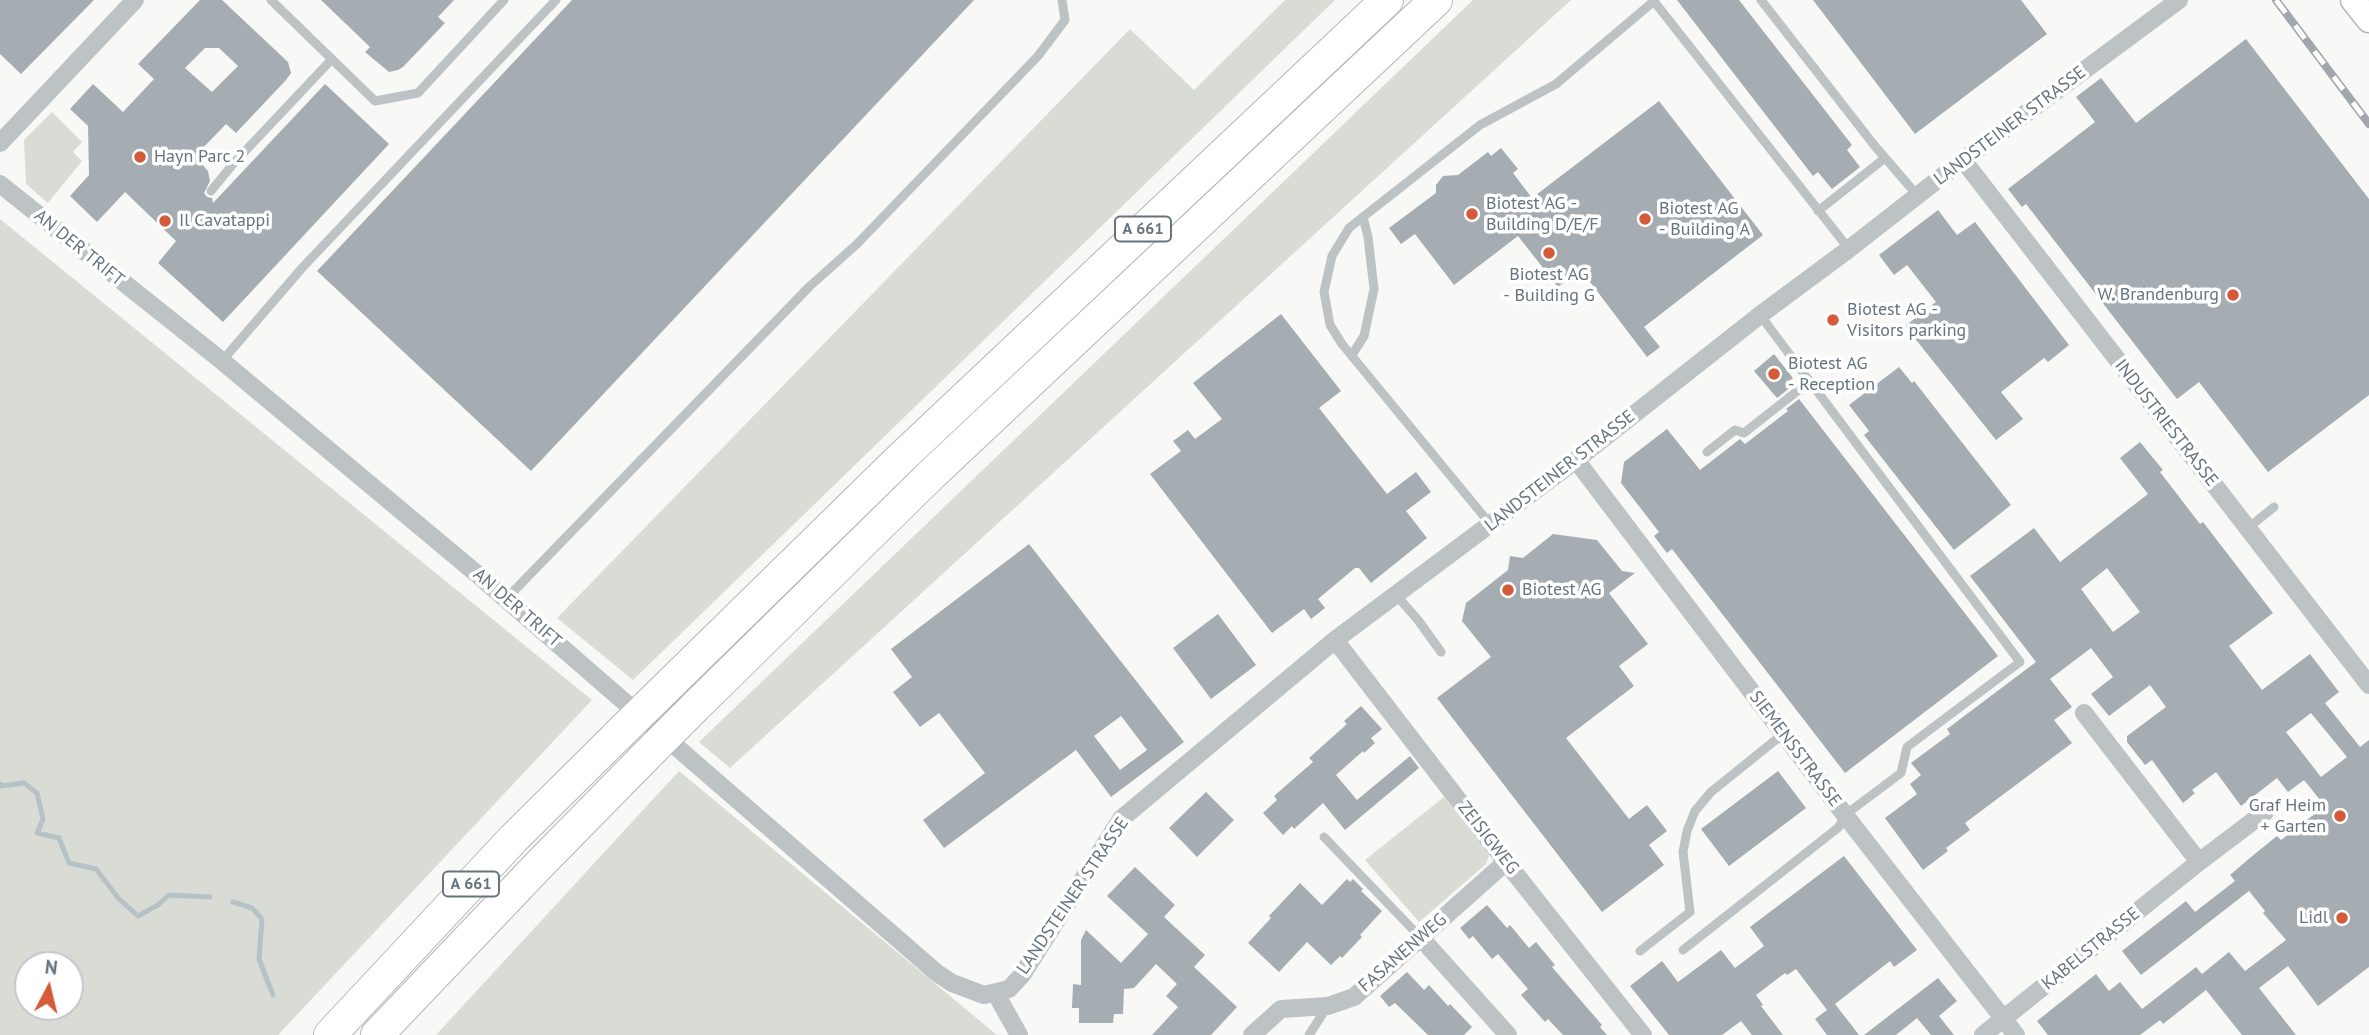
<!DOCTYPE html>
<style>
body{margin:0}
#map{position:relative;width:2369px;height:1035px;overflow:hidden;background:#f8f8f6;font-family:"PT Sans",sans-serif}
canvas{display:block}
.north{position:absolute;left:14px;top:951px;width:70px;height:70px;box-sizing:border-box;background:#fff;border:2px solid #c2c7cb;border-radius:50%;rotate:7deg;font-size:19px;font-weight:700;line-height:28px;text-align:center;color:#66747e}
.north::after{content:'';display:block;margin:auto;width:24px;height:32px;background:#d45a3a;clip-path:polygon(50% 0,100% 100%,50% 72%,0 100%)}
</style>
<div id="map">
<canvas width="2369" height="1035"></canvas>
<div class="north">N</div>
</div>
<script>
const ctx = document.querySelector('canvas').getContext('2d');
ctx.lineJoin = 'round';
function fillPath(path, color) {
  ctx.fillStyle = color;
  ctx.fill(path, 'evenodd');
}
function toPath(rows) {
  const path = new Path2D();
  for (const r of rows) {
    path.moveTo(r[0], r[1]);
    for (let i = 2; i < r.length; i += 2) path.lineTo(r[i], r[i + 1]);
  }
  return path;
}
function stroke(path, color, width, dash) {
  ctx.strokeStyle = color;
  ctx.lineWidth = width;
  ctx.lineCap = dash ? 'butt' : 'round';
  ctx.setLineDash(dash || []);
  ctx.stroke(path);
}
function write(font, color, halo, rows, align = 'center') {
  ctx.font = font + ' "PT Sans",sans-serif';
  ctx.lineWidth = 7;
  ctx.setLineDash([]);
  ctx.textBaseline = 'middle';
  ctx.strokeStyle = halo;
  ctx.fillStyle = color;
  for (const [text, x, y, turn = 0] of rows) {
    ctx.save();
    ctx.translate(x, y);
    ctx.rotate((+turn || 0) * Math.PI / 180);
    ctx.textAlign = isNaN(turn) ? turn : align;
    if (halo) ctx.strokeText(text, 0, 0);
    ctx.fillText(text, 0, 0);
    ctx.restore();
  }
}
fillPath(toPath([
 [1285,0,1335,0,633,680,557,618,1130,29,1194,90],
 [1473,0,1571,0,730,768,699,742],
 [52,112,82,142,73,152,82,161,48,203,26,184,24,140],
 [0,219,592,700,278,1035,0,1035],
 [28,965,70,965,70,1007,28,1007],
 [679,771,997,1035,436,1035],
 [1444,797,1489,855,1486,864,1419,922,1365,860]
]), '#d8dcd5');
stroke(toPath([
 [0,784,1,786,24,783,37,793,43,819,37,833,59,838,69,863,96,869,119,899,138,916,158,905,169,895,210,897],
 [233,902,252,908,262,919,259,959,273,995]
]), '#b6c2c5', 5);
fillPath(toPath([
 [0,0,94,0,21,74,0,54],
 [200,0,222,0,288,62,291,73,286,80,236,133,226,124,195,156,208,171,210,181,204,193,207,197,212,198,213,203,325,84,389,144,223,322,158,263,176,241,125,192,97,222,70,196,89,175,88,126,70,109,93,84,123,112,154,79,138,64],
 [205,48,219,48,238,66,212,92,185,68],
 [321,0,454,0,438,17,445,23,403,67,398,70,389,72,365,52,370,47],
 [572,0,974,0,531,471,317,271],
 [1677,0,1739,0,1852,145,1847,150,1860,167,1832,189,1818,172,1813,176],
 [1813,0,2021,0,2047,34,1915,134],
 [2246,39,2369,199,2369,395,2268,472,2199,382,2177,399,2026,204,2022,207,2008,189,2095,122,2076,97,2101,78,2136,123],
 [1659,101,1763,235,1644,327,1660,347,1647,357,1581,270,1558,287,1518,236,1454,285,1415,234,1401,244,1389,228,1436,193,1436,185,1443,176,1458,175,1488,152,1491,156,1501,148,1518,169,1513,173,1532,198],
 [1938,210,1957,235,1975,222,2069,345,2048,362,2044,358,2001,392,2023,419,1996,440,1905,326,1936,302,1907,265,1894,275,1879,255],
 [1281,314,1341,391,1319,408,1387,494,1416,472,1431,492,1406,511,1427,538,1371,583,1359,568,1355,568,1318,599,1325,608,1311,619,1304,609,1272,633,1150,474,1181,451,1173,441,1188,430,1195,439,1222,419,1193,383],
 [1774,354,1793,378,1787,383,1791,387,1777,398,1754,371],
 [1899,367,1912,383,1914,381,2011,505,1954,550,1864,435,1869,431,1849,405],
 [1799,399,1998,656,1845,773,1672,549,1667,553,1654,536,1659,532,1621,483,1624,462,1667,429,1700,470,1740,439,1745,444,1788,411,1786,409],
 [2140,442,2163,470,2160,472,2200,524,2203,522,2273,613,2229,646,2262,690,2310,654,2339,692,2325,703,2360,747,2369,740,2369,967,2318,1006,2288,966,2259,988,2296,1035,2242,1035,2206,990,2163,1024,2160,1020,2140,1035,2048,1035,2037,1021,2096,974,2109,991,2120,982,2142,1009,2196,967,2202,974,2229,952,2245,971,2286,940,2263,913,2265,911,2249,891,2141,975,2122,951,2186,901,2195,912,2235,881,2230,875,2251,857,2277,836,2281,840,2325,806,2304,780,2288,792,2277,778,2241,806,2216,772,2192,790,2195,793,2183,803,2152,760,2145,765,2127,742,2127,736,2166,707,2150,685,2109,716,2091,694,2113,677,2091,648,2050,679,2072,707,2054,720,2072,743,1965,823,1970,830,1946,848,1948,851,1923,870,1885,818,1917,794,1910,784,1921,775,1911,763,1950,734,1947,729,2036,662,1970,576,2034,528,2060,562,2148,494,2120,458],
 [2107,568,2140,612,2113,632,2081,589],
 [2311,713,2347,757,2321,777,2286,732],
 [1553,534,1597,540,1622,571,1635,573,1609,593,1648,644,1619,666,1634,686,1566,738,1629,819,1647,805,1667,831,1649,845,1664,865,1602,912,1437,698,1491,657,1462,621,1466,603,1508,570,1510,556,1523,558],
 [1029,544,1184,742,1111,797,1076,750,944,848,923,820,985,773,939,713,920,727,893,692,912,677,891,649],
 [1121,716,1147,750,1120,770,1094,736],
 [1218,614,1256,665,1211,699,1173,648],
 [1361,706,1382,729,1371,738,1375,743,1364,753,1363,751,1336,775,1357,800,1410,756,1419,768,1345,830,1323,803,1294,829,1292,826,1283,835,1263,813,1277,800,1274,796,1313,762,1309,758,1347,724,1344,721],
 [1778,771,1806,808,1729,866,1701,829],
 [1206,792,1234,820,1197,857,1169,828],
 [1844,856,1917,950,1894,967,1890,961,1835,1004,1859,1035,1827,1035,1815,1019,1827,1010,1796,969,1787,975,1785,973,1756,995,1763,1005,1761,1006,1783,1035,1752,1035,1741,1021,1722,1035,1669,1035,1630,986,1662,961,1678,982,1721,950,1735,968,1764,946,1750,927],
 [1135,867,1175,905,1164,917,1205,955,1194,967,1237,1007,1211,1035,1152,1035,1178,1007,1166,996,1177,984,1156,964,1134,988,1124,989,1123,1014,1114,1014,1113,1023,1079,1023,1079,1008,1072,1008,1073,984,1081,985,1081,940,1086,930,1121,963,1148,934,1107,896],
 [1347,879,1350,882,1353,879,1363,889,1361,891,1382,911,1360,935,1362,937,1342,958,1340,956,1331,965,1307,942,1279,972,1248,943,1271,918,1269,916,1300,883,1322,905],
 [1487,905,1507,928,1510,925,1529,948,1536,942,1555,965,1552,967,1602,1025,1600,1027,1607,1035,1563,1035,1548,1019,1545,1022,1521,995,1528,989,1498,954,1492,959,1473,936,1469,939,1460,928],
 [1407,972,1424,990,1429,985,1448,1006,1450,1004,1472,1027,1464,1035,1428,1035,1395,1003,1389,1007,1380,996],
 [1938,978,1957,1001,1939,1016,1954,1035,1931,1035,1917,1018,1896,1035,1864,1035]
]), '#a5adb2');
const secondary = toPath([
 [2353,0,2369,20]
]);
const highway = toPath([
 [670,684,900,459,1387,0],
 [696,706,932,474,1436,0],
 [330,1035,513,839,617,736],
 [377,1035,537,867,644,758]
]);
stroke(secondary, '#b2b8bc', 27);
stroke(highway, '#b3b7ba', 34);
stroke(toPath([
 [271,0,375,101,418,93,504,0],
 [1653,0,1849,249],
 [1761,0,1874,145,1917,195],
 [211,191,233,164,332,59],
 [1818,211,1885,158],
 [1352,355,1364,336,1374,289,1368,237,1363,217],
 [222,361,302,268,556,0],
 [1707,452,1735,430,1744,433,1810,381],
 [1491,525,1342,344,1330,325,1324,292,1332,256,1349,228,1480,125,1556,84,1654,1],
 [2248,528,2274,507],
 [1396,595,1418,620,1441,652],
 [506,599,810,286,857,244,1038,56,1065,20,1062,0],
 [1324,837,1421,938],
 [1683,950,1839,827,1845,815,1901,773,1907,747,2020,662,1760,315],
 [1640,951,1690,912,1683,852,1687,831,1695,811,1711,792,1783,734],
 [1309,1035,1327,1007]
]), '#bdc2c5', 9);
stroke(toPath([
 [0,143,135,0],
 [1963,160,2369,685],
 [0,184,222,361,477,574,937,973,952,983,984,995,1009,989,1022,975,1121,819,1335,640,1576,460,1760,315,1849,249,1963,160,2179,0],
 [1576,460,1845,815,2016,1035],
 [1335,640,1506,862,1643,1035],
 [2084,713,2199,862],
 [1421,938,1508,1035],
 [996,994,1019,1035],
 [1252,1035,1281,1009,1328,1006,1354,997,1506,862],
 [1983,1035,2199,862,2265,812]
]), '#bdc2c5', 18);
stroke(secondary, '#fff', 24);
stroke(highway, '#fff', 32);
const rail = toPath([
 [2276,0,2369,124]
]);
stroke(rail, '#a0a6ab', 8);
stroke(rail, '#fff', 5, [16]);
const highwayBridge = toPath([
 [617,736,670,684],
 [644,758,696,706]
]);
stroke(highwayBridge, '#b3b7ba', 34, []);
stroke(highwayBridge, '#fff', 32);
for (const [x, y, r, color] of [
 [140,157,7,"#d45a3a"],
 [1472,214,7,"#d45a3a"],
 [1645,219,7,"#d45a3a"],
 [165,221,7,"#d45a3a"],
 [1549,253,7,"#d45a3a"],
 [2233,295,7,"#d45a3a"],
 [1833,320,7,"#d45a3a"],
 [1774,374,7,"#d45a3a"],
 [1508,590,7,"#d45a3a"],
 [2340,816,7,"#d45a3a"],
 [2342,918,7,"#d45a3a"]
]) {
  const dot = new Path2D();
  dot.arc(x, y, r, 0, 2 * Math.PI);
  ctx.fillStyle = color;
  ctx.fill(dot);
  stroke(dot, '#fff', 2.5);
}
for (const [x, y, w] of [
 [1143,229,56],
 [471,884,56]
]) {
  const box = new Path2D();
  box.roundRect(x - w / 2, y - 12.5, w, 25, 5);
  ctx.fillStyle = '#fff';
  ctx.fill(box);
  stroke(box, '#66747e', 2);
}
write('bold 16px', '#66747e', null, [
 ["A 661",1143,229],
 ["A 661",471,884]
]);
write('18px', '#66747e', '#fff', [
 ["LANDSTEINER STRASSE",2010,126,-37],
 ["AN DER TRIFT",79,248,39],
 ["INDUSTRIESTRASSE",2166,423,52],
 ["LANDSTEINER STRASSE",1560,471,-38],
 ["AN DER TRIFT",517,608,41],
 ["SIEMENSSTRASSE",1795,749,53],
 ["ZEISIGWEG",1488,838,52],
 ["LANDSTEINER STRASSE",1073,896,-56],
 ["KABELSTRASSE",2091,949,-39],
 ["FASANENWEG",1403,953,-41]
]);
write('18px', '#66747e', '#fff', [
 ["Hayn Parc 2",154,157],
 ["Biotest AG -",1486,204],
 ["Building D/E/F",1486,225],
 ["Biotest AG",1659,209],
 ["- Building A",1659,230],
 ["Il Cavatappi",179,221],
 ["Biotest AG",1549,275,"center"],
 ["- Building G",1549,296,"center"],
 ["W. Brandenburg",2219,295,"right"],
 ["Biotest AG -",1847,310],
 ["Visitors parking",1847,331],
 ["Biotest AG",1788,364],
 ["- Reception",1788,385],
 ["Biotest AG",1522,590],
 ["Graf Heim",2326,806,"right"],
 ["+ Garten",2326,827,"right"],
 ["Lidl",2328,918,"right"]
], 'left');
</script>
